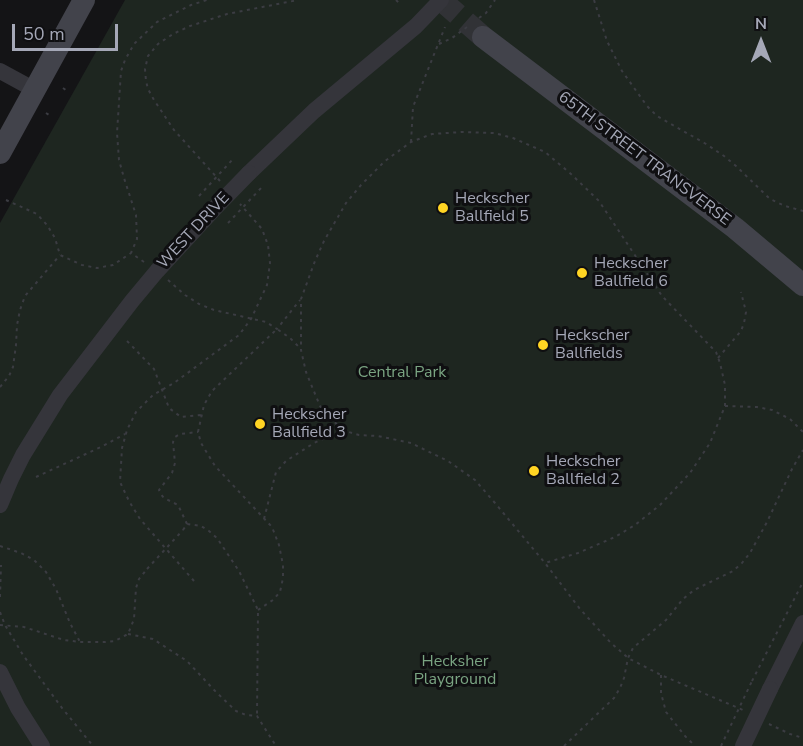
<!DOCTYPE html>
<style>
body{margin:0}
#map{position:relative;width:803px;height:746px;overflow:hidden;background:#141416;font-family:"Nunito Sans",sans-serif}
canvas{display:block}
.north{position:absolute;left:731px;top:12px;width:60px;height:60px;-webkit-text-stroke:4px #0f0f11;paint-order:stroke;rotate:0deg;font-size:16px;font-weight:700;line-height:24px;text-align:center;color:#a5a8b7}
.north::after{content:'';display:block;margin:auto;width:21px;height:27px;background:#a5a8b7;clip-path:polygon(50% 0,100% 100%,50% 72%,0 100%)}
.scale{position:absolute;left:12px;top:24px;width:106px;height:27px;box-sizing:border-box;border:3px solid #a5a8b7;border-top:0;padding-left:8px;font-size:18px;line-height:21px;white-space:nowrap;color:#a5a8b7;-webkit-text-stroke:4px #0f0f11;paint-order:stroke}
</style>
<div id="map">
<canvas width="803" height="746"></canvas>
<div class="north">N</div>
<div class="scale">50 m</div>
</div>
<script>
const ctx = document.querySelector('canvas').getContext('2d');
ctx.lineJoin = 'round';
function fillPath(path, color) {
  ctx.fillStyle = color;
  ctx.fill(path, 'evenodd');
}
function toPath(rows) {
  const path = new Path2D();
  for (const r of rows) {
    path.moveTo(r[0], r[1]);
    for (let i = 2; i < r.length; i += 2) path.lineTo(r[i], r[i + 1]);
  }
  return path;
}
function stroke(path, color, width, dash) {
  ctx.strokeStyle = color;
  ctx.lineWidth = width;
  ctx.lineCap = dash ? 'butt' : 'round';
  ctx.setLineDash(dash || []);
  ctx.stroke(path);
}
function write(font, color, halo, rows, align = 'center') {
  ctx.font = font + ' "Nunito Sans",sans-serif';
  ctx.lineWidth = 6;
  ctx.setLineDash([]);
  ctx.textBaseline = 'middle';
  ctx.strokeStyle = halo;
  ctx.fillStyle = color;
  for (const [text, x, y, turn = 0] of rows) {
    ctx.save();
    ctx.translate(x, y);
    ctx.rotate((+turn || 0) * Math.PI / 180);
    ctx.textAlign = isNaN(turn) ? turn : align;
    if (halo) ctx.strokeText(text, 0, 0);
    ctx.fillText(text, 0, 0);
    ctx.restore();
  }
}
fillPath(toPath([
 [125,0,803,0,803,746,0,746,0,223]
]), '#1e2620');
stroke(toPath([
 [441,0,483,37]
]), '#313236', 22, [22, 11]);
stroke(toPath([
 [396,0,401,5],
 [594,0,607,41,622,71,647,106,657,116,706,144,724,156,736,166,770,199,785,206,803,211],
 [479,18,486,13,495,0],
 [439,44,452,38,467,27],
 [63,88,67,91],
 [46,113,52,117],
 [411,142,413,107,445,27],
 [220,181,174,130,154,100,148,89,146,81,145,69,148,56,158,44,173,34,190,26,227,14,298,0],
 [6,200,37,214,47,225,55,238,60,255,82,265,97,268,113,265,131,253],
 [144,262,131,253,137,239,136,215,124,178,119,160,117,133,121,71,125,60,134,44,157,22,191,5,207,0],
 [168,280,185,295,199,304,214,310,266,322,277,329,300,300],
 [127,341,154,369,169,408,181,417,201,415],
 [718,358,741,331,744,323,746,312,741,292],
 [0,387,9,376,13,367,16,345,17,325,20,310,25,296,60,255],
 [725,406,757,407,772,410,790,419,803,432],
 [342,430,320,406,306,372,301,350,301,299,315,261,324,241,346,203,361,185,385,161,411,142,432,134,462,132,494,133,513,138,545,152,571,174,599,201,662,296,716,352,720,363,725,385,725,406,710,443,690,473,660,505,635,525,615,537,578,553,545,563],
 [36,477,101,447,125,434],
 [264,519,276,472,286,461,314,443,342,430,359,435,378,436,411,443,448,461,475,480,495,503,545,563,580,609,610,642,628,658,661,675,743,710],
 [187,524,178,505,164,498,160,493,159,490,172,473,175,463,173,442,175,437,180,434,198,432],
 [183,530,187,524,201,526,209,531,217,538,239,571,258,610,257,716],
 [0,546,21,553,34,560,46,572,56,589,70,623,80,642],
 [194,581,140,519,129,501,120,482,122,448,127,430,136,412,153,395,174,383,239,335,251,319,267,285,270,263,268,245,262,229,240,204],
 [0,597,1,565],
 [258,610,273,600,280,592,283,578,283,565,279,545,272,527,215,466,201,443,198,432,204,405,212,391,277,329,290,338,300,348],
 [0,612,5,625,23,655,62,708,93,746],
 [0,625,24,627,64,640,80,642,105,642,115,641,128,634,134,619,136,588,139,579,147,569],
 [128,634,153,639,187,661,216,692,236,711,246,715,257,716,276,746],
 [661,675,661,693,666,712,685,736,695,746],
 [752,681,803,582],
 [769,724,790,734,803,738],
 [564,746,614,698,620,688,624,678,628,658,633,648,666,620,683,599,694,590,733,571,742,563,750,553,767,522,792,469,803,450]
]), '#3b3c42', 2, [3, 4.5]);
stroke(toPath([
 [0,71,35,90],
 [249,173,314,111,416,26,441,0],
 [0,505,11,479,23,455,60,395,132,301,157,271,213,210],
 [0,672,18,708,42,746],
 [770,689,803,623]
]), '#35353b', 16);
stroke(toPath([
 [483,37,735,228,803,285],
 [0,153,84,0]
]), '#42434b', 22);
stroke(toPath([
 [199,196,234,158],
 [228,223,263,186],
 [147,569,183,530],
 [721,746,752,681]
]), '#3b3c42', 2, [3, 4.5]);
stroke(toPath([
 [213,210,249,173],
 [743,746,770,689]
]), '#35353b', 16);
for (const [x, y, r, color] of [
 [443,208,6,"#ffd423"],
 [582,273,6,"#ffd423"],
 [543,345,6,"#ffd423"],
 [260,424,6,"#ffd423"],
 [534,471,6,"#ffd423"]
]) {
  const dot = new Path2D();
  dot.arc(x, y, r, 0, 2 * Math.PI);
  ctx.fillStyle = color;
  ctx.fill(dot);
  stroke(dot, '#0f0f11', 2);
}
write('16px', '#a5a8b7', '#0f0f11', [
 ["65TH STREET TRANSVERSE",644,159,37],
 ["WEST DRIVE",194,231,-47]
]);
write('16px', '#a5a8b7', '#0f0f11', [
 ["Heckscher",455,199],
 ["Ballfield 5",455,217],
 ["Heckscher",594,264],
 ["Ballfield 6",594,282],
 ["Heckscher",555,336],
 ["Ballfields",555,354],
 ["Heckscher",272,415],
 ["Ballfield 3",272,433],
 ["Heckscher",546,462],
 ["Ballfield 2",546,480]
], 'left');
write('16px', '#7aa482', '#0f0f11', [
 ["Central Park",402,373],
 ["Hecksher",455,662],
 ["Playground",455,680]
]);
</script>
